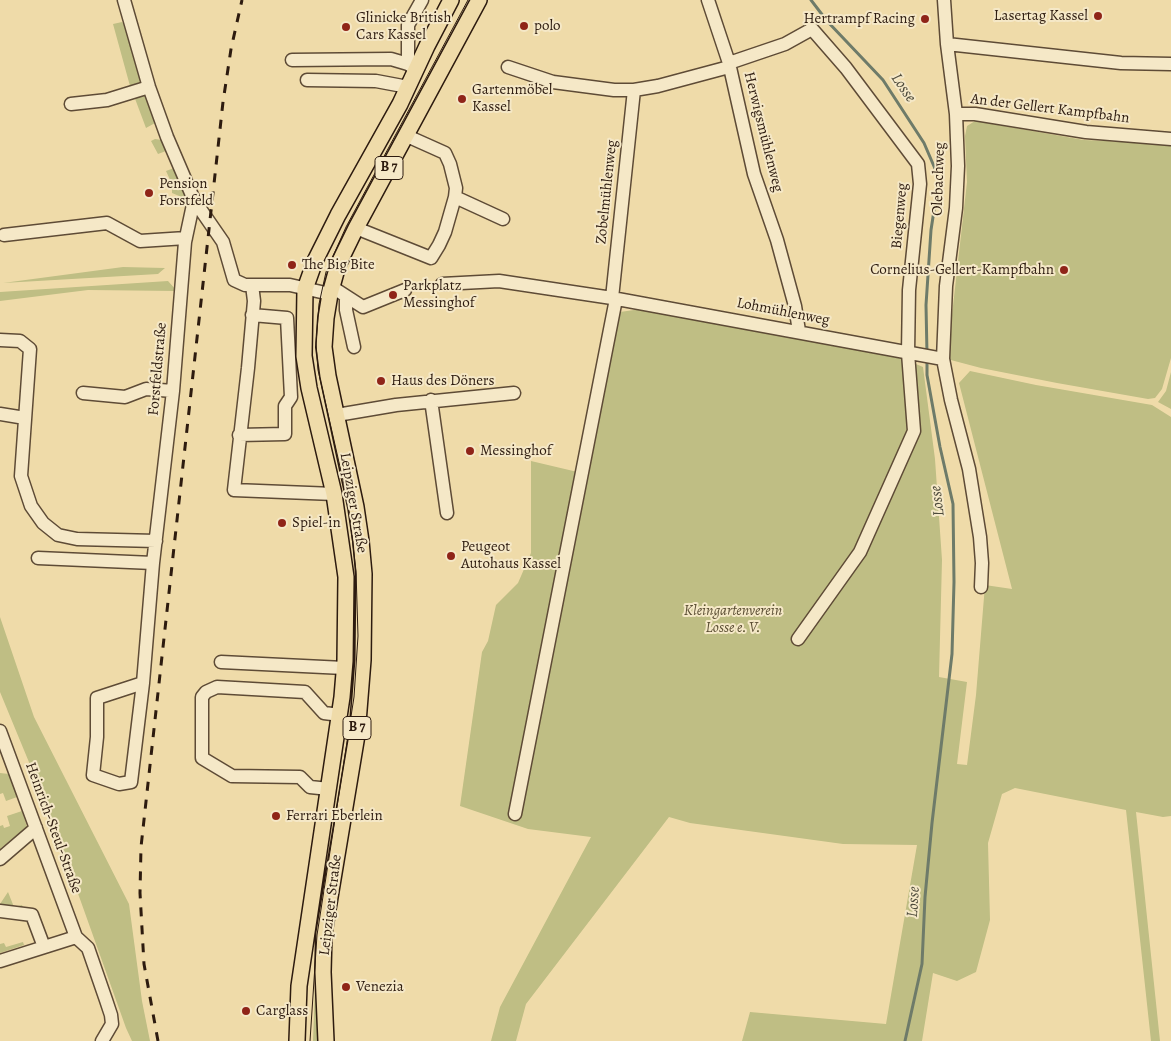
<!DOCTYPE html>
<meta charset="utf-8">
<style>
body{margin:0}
canvas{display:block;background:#efdba9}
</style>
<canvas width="1171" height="1041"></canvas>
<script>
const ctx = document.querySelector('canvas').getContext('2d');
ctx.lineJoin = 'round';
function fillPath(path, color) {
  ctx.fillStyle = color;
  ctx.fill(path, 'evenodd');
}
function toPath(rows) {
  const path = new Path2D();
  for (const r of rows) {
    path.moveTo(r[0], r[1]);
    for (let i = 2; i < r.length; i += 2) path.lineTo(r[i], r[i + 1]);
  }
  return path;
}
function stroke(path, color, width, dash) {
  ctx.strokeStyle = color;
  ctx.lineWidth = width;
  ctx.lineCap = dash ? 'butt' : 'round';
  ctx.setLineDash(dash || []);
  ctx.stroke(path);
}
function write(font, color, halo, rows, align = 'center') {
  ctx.font = font + ' Alegreya,serif';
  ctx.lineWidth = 4;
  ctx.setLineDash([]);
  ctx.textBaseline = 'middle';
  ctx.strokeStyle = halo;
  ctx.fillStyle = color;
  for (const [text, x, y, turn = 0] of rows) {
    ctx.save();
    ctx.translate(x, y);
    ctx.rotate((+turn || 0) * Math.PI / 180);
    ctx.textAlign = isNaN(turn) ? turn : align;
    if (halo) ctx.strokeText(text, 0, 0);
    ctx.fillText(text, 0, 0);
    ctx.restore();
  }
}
fillPath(toPath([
 [122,22,124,24,142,81,130,86,113,24],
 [144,92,156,121,155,123,146,128,134,96],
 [975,121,1084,140,1171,144,1171,358,1162,389,1155,398,1148,399,1057,383,981,368,947,359,967,182,965,136,967,126],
 [155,139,162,140,166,151,158,154,151,141],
 [174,168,185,191,184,198,172,193,172,184,166,171],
 [123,267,165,268,158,274,3,283],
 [168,281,177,291,88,290,0,301,0,292],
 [641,309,904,359,923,367,935,459,942,560,939,677,967,682,957,764,967,765,976,695,985,585,1012,589,959,383,970,371,1036,385,1152,405,1171,417,1171,816,1163,817,1136,812,1160,1041,1151,1041,1126,810,1015,788,1002,794,988,843,990,920,976,972,957,981,933,973,922,1041,742,1041,750,1012,886,1024,917,845,843,844,690,823,669,817,526,1004,516,1041,491,1041,500,1007,591,837,528,829,460,806,482,652,488,641,496,605,518,583,531,553,531,461,586,474,620,312],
 [1171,372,1171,409,1158,402,1166,391],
 [0,617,34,717,129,904,142,1001,150,1041,132,1041,126,1028,45,801,0,692],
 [0,773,9,774,17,797,6,801,3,793,0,794],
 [22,811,27,827,1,848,2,850,0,852,0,826,3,825,4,828,10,826,7,816],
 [8,892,14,907,22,905,25,912,0,910,0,904],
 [23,942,24,945,0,953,0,944,4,943,6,947],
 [315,986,316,987,320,1041,313,1041]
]), '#bfbe84');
stroke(toPath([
 [811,0,827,21,883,80,924,143,939,178,931,230,926,305,927,354],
 [905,1041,922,964,925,897,932,823,952,654,954,582,953,504,940,447,927,375,927,360]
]), '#6e7b69', 3);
const minor = toPath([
 [124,0,149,87,167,137,194,200,223,242,234,280,245,285,290,285,330,294],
 [708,0,729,63,754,174,777,240,795,306,799,331],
 [944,0,947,44,956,114,958,166,956,208,946,286,943,359,951,400,969,469,980,537,982,563,981,587],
 [947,44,1121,63,1171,64],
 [292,60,391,59,408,64],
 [729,63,785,44,812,29,846,68,918,164,920,184,909,290,908,353,914,431,860,552,798,639],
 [508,67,553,82,614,90,634,90,658,86,729,67],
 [414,68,408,64,408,25,422,0],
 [307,80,376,81,408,87],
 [71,104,107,100,149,87],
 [956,114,975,114,1086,132,1171,139],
 [455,197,503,219],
 [356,228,431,258,439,245,445,232,455,197,456,188,450,164,445,153,407,136],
 [4,235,107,223,140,241,186,238],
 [442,284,499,281,612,298,943,359],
 [252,285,254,301,248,368,234,490,334,494],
 [332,287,363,307,405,290],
 [346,296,346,310,354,347],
 [612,298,634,90],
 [0,340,20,341,30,349,21,476,31,506,43,523,58,535,77,539,156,541],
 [83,393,125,397,146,389,173,391],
 [431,400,447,513],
 [0,414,25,418],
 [337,415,396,405,514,393],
 [239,435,285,434,285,406,291,397,287,318,252,315],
 [38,558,153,563],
 [221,662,344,668],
 [143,683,131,782,119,784,93,775,97,737,97,698,143,683,153,563,173,391,185,242,194,200],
 [0,731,76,937,88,948,106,1000,111,1015,112,1024,102,1041],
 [329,789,310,787,300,777,232,776,202,758,202,697,206,692,217,687,305,692,324,713,340,715],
 [515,814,616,299],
 [0,859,36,828],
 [0,911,32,915,44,947],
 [0,961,76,937]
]);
const major = toPath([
 [297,1041,299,986,342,697,345,661,346,577,334,494,309,388,304,356,305,289,315,261,338,215,400,104,427,46,451,0],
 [326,1041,323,972,324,933,357,735,363,660,364,574,361,541,356,507,328,376,324,347,326,318,330,294,338,265,356,228,479,0]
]);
stroke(minor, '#5e4b36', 15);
stroke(major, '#2d1b0f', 18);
stroke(minor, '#f5e8c7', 12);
stroke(major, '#efdba9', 15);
stroke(toPath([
 [310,1041,317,935,354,697,358,636,356,571,348,502,318,370,316,343,319,304,326,272,346,227,468,0]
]), '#2d1b0f', 1);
stroke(toPath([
 [158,1041,144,964,140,893,141,847,223,102,231,49,242,0]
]), '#2d1b0f', 3, [9, 9]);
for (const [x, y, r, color] of [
 [1098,16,5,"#8f2418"],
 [925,19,5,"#8f2418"],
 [524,26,5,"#8f2418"],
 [346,27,5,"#8f2418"],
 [462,99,5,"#8f2418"],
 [149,193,5,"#8f2418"],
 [292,265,5,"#8f2418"],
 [1064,270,5,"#8f2418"],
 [393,295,5,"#8f2418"],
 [381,381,5,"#8f2418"],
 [470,451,5,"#8f2418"],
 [282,523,5,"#8f2418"],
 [451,556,5,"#8f2418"],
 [276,816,5,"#8f2418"],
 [346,987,5,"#8f2418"],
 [246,1011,5,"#8f2418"]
]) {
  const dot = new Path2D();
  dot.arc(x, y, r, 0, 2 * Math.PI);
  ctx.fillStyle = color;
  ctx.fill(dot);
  stroke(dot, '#f5e8c7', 2);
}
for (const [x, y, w] of [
 [389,168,28],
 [357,728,28]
]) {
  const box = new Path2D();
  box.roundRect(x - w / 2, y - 11.5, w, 23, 4);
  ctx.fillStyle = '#f5e8c7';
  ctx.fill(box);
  stroke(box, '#2d1b0f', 1);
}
write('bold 14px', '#2d1b0f', null, [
 ["B 7",389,168],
 ["B 7",357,728]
]);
write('15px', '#2d1b0f', '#f5e8c7', [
 ["Lasertag Kassel",1088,16,"right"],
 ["Glinicke British",356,18],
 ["Cars Kassel",356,35],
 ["Hertrampf Racing",915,19,"right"],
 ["polo",534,26],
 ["Gartenmöbel",472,90],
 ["Kassel",472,107],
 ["Pension",159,184],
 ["Forstfeld",159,201],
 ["The Big Bite",302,265],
 ["Cornelius-Gellert-Kampfbahn",1054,270,"right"],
 ["Parkplatz",403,286],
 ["Messinghof",403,303],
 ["Haus des Döners",391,381],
 ["Messinghof",480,451],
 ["Spiel-in",292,523],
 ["Peugeot",461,547],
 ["Autohaus Kassel",461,564],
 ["Ferrari Eberlein",286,816],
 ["Venezia",356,987],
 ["Carglass",256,1011]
], 'left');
write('15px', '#2d1b0f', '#f5e8c7', [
 ["An der Gellert Kampfbahn",1050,109,7],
 ["Herwigsmühlenweg",763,132,76],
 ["Olebachweg",939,179,-88],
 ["Zobelmühlenweg",607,192,-84],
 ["Biegenweg",900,216,-85],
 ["Lohmühlenweg",783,312,11],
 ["Forstfeldstraße",158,369,-85],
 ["Leipziger Straße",353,503,80],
 ["Heinrich-Steul-Straße",53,828,70],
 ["Leipziger Straße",331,905,-83]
]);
write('italic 15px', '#594c32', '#f5e8c7', [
 ["Kleingartenverein",733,611],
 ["Losse e. V.",733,628]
]);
write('italic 16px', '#4e4b3c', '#f5e8c7', [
 ["Losse",903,88,56],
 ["Losse",938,501,-97],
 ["Losse",914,902,-86]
]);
</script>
